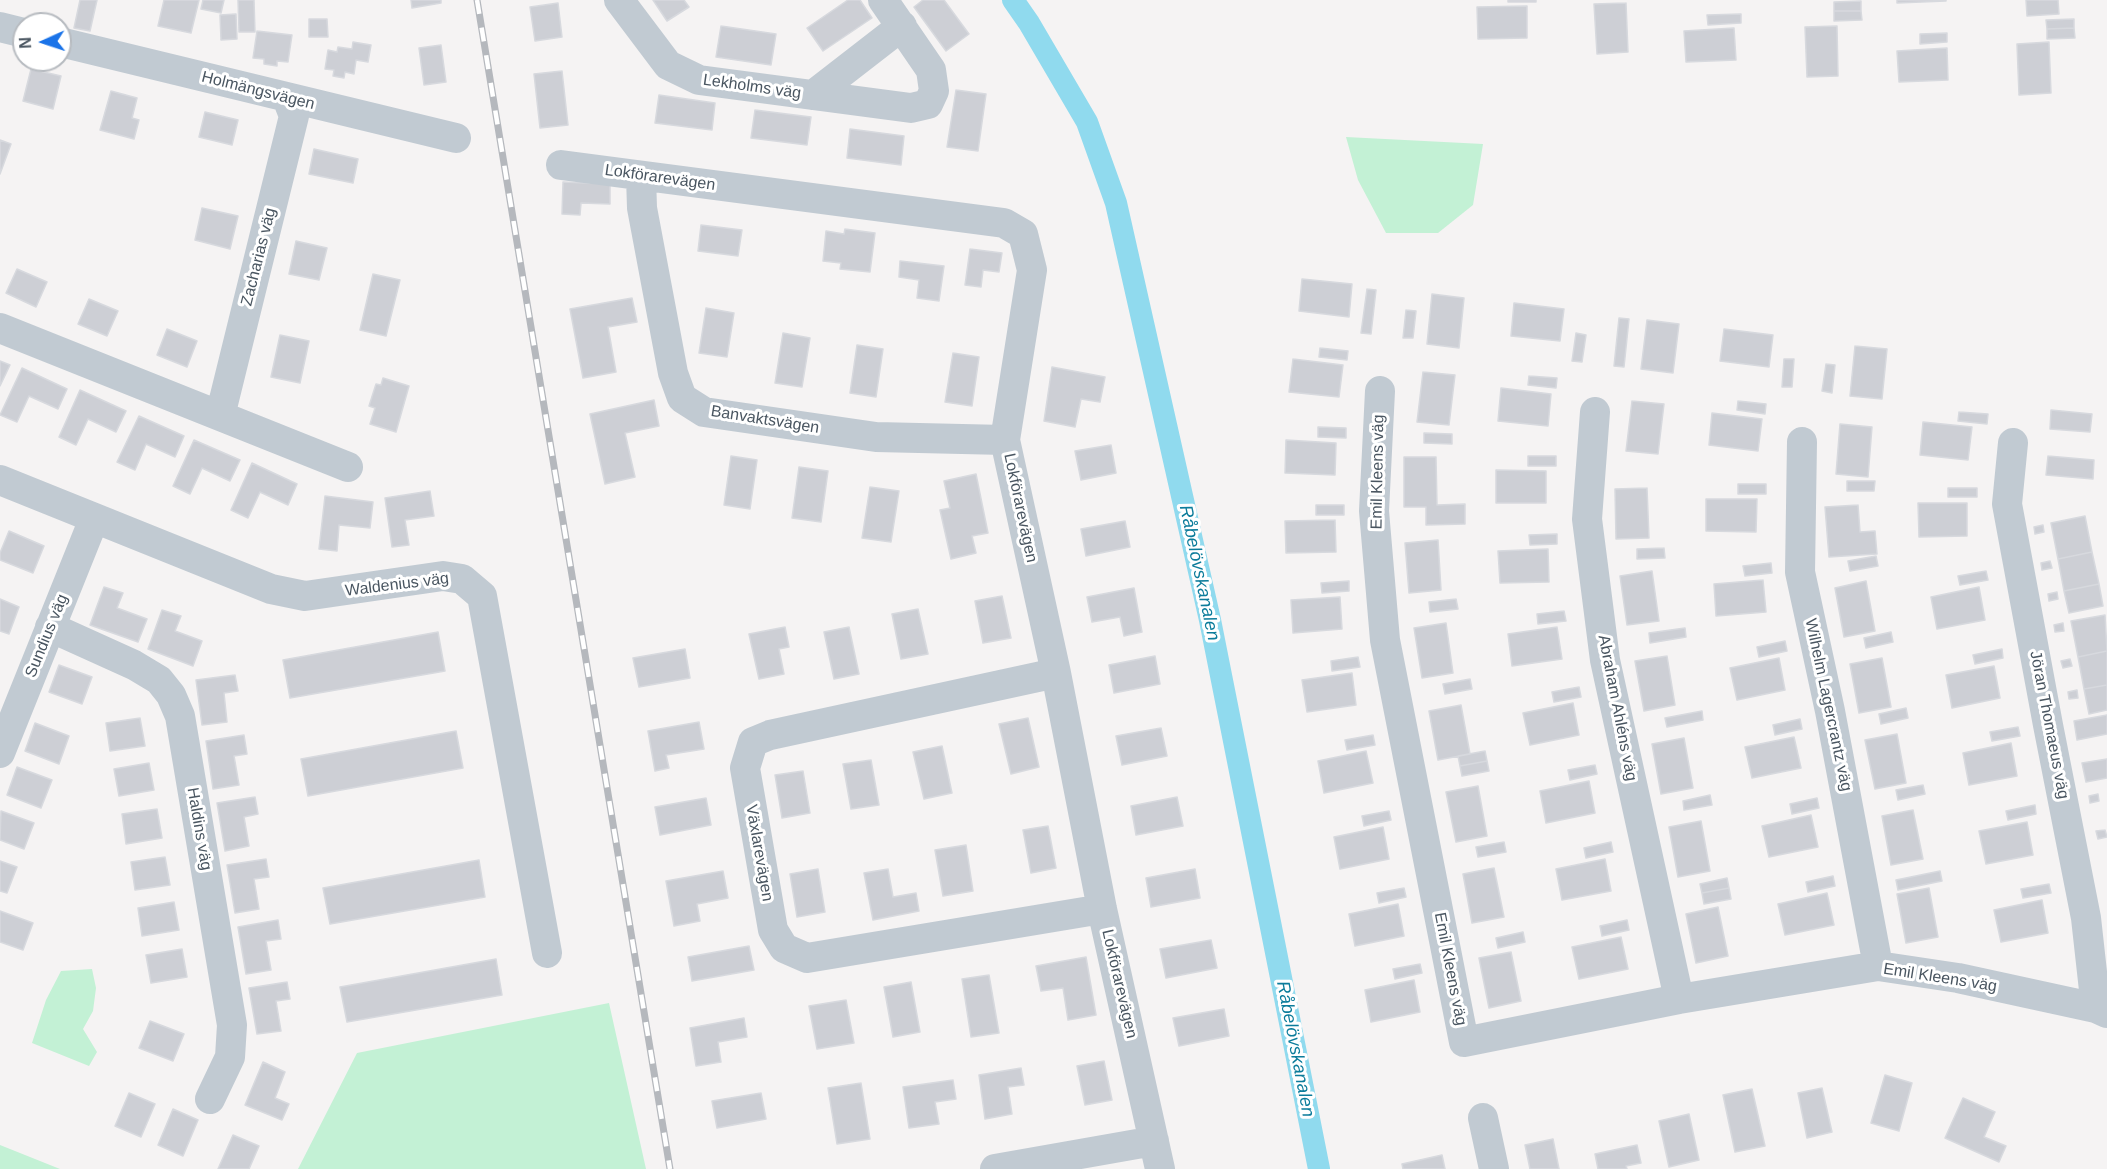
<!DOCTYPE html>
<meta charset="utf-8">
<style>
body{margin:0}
#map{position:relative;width:2107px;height:1169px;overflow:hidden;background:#f5f3f3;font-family:Helvetica,sans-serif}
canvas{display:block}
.north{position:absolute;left:12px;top:12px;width:60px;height:60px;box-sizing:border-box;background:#fff;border:2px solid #b7bbc0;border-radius:50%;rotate:267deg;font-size:16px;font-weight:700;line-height:24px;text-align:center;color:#4a5661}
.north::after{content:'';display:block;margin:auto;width:21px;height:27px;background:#1a73e8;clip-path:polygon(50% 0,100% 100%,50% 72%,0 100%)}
</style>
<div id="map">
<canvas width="2107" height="1169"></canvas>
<div class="north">N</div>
</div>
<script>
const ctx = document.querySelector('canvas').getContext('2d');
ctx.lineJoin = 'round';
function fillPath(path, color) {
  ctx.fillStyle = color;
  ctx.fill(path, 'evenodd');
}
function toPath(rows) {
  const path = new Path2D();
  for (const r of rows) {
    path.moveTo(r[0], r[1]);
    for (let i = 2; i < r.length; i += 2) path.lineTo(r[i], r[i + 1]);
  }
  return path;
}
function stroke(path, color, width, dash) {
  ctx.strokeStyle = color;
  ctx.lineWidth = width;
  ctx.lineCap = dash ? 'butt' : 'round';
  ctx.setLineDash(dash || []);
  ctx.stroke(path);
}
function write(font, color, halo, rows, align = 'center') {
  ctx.font = font + ' Helvetica,sans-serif';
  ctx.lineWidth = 6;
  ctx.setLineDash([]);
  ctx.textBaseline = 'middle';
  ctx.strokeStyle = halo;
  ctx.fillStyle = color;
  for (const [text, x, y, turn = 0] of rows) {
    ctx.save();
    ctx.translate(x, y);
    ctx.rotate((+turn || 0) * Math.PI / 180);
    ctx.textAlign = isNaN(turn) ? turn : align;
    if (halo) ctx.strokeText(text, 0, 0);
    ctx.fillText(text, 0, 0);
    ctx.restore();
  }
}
fillPath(toPath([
 [1346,137,1483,144,1473,205,1438,233,1386,233,1358,180],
 [92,969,96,988,93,1011,83,1029,97,1052,89,1066,32,1043,46,1000,61,971],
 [609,1003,646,1169,298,1169,357,1053],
 [0,1145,60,1169,0,1169]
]), '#c3f1d5');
stroke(toPath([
 [1013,0,1029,23,1087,122,1116,203,1210,620,1319,1169]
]), '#90daee', 22);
const building = toPath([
 [80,0,97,0,90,31,74,28,80,0],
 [164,0,199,0,191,33,158,26,164,0],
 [203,0,224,0,221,13,201,9,203,0],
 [238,0,254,0,255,32,239,32,238,0],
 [411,0,441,0,441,3,412,8,411,0],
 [653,0,684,0,689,7,667,21,653,0],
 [848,0,860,0,872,18,823,51,807,28,848,0],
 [923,0,944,0,969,34,946,51,914,7,923,0],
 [1508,0,1536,0,1536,2,1508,2,1508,0],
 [1897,0,1946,0,1946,1,1897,3,1897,0],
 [2026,0,2058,0,2059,14,2027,16,2026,0],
 [1861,1,1861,11,1834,11,1834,2,1861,1],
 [558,3,562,37,535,41,530,7,558,3],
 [1626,3,1628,52,1597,54,1594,4,1626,3],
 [1527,6,1527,38,1478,39,1477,7,1527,6],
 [1834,11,1861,11,1862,20,1834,21,1834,11],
 [236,14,237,39,221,40,220,15,236,14],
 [1741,14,1741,23,1708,25,1707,15,1741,14],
 [309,19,327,19,328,37,309,37,309,19],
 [2074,19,2074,28,2047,29,2046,20,2074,19],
 [721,26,776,34,771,65,716,57,721,26],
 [1837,26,1838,76,1807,77,1805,27,1837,26],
 [1734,28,1736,60,1686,62,1684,31,1734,28],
 [2074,28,2075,38,2047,39,2047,29,2074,28],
 [257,31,292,35,288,62,277,61,277,66,264,64,264,59,253,58,257,31],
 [1947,33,1947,42,1920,44,1920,34,1947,33],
 [353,42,371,45,368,62,356,60,354,74,345,72,344,78,333,76,334,70,325,69,328,50,337,52,338,47,352,49,353,42],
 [2049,42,2051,93,2019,95,2017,44,2049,42],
 [441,45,446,82,424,85,419,48,441,45],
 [1947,48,1948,80,1899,82,1897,51,1947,48],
 [31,69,61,76,53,109,23,101,31,69],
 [562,71,568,125,540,128,534,74,562,71],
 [956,90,986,94,978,151,947,147,956,90],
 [111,91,137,98,132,118,139,120,134,139,100,130,111,91],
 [659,95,715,103,712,130,655,123,659,95],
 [755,110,811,117,807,145,751,138,755,110],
 [205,112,238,120,232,145,199,137,205,112],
 [850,129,904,136,901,165,847,158,850,129],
 [0,140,11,144,0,174,0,140],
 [314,149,358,159,353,183,309,174,314,149],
 [563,182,610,184,610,204,581,203,580,215,562,214,563,182],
 [202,208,238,216,230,249,195,240,202,208],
 [701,225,742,230,738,256,698,251,701,225],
 [845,229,875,233,870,272,840,269,841,263,823,261,826,231,844,234,845,229],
 [296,241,327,248,319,280,289,274,296,241],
 [970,249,1002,253,999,272,983,270,981,287,965,285,970,249],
 [900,261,944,266,939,301,917,298,919,280,899,277,900,261],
 [17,269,47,282,36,307,6,293,17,269],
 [373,274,400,280,386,336,360,330,373,274],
 [1302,279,1352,284,1349,317,1299,311,1302,279],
 [1367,289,1376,290,1371,334,1361,333,1367,289],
 [1432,294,1464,298,1459,348,1427,344,1432,294],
 [632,298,637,322,608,327,616,372,583,378,570,309,632,298],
 [89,299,118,311,107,336,78,324,89,299],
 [1514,303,1564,309,1560,341,1511,336,1514,303],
 [706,308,734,313,727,357,699,353,706,308],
 [1406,310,1416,311,1413,338,1403,338,1406,310],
 [1619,318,1629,319,1624,367,1614,366,1619,318],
 [1647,320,1679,324,1673,373,1641,369,1647,320],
 [167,329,197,341,187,367,157,355,167,329],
 [1724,329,1773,335,1769,367,1720,361,1724,329],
 [783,333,810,338,802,387,775,383,783,333],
 [1576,333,1586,335,1582,362,1572,361,1576,333],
 [280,335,309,341,300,383,271,377,280,335],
 [857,345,883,349,876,397,850,393,857,345],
 [1855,346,1887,349,1882,399,1850,396,1855,346],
 [1320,348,1348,351,1347,360,1319,357,1320,348],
 [953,353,979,357,972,406,945,402,953,353],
 [1293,359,1343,365,1339,397,1289,392,1293,359],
 [1784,359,1794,359,1792,387,1782,387,1784,359],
 [0,361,10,365,0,386,0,361],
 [1826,364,1835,365,1832,393,1822,391,1826,364],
 [1052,367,1105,377,1100,402,1081,399,1075,427,1044,421,1052,367],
 [22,368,67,389,58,409,29,396,17,422,0,415,22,368],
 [1423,372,1455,375,1449,425,1417,422,1423,372],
 [1529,376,1557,378,1556,388,1528,385,1529,376],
 [383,378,409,386,396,432,370,424,375,408,369,406,376,384,381,385,383,378],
 [1501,388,1551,394,1548,426,1498,421,1501,388],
 [80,390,126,411,116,432,88,419,76,445,59,437,80,390],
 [654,400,659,426,625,433,635,477,605,484,590,414,654,400],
 [1632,401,1664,404,1658,454,1626,451,1632,401],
 [1738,401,1766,404,1765,414,1737,410,1738,401],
 [2051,410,2092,414,2090,432,2050,429,2051,410],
 [1959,412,1988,414,1987,424,1958,421,1959,412],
 [1712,413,1762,419,1758,451,1709,445,1712,413],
 [139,416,184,436,175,457,146,444,135,470,117,462,139,416],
 [1923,422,1972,427,1968,460,1920,455,1923,422],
 [1840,424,1872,427,1868,477,1836,474,1840,424],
 [1318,427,1346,428,1346,438,1318,437,1318,427],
 [1424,433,1452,434,1452,444,1424,443,1424,433],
 [194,440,240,460,230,481,202,468,190,494,173,486,194,440],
 [1286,440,1336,443,1335,475,1285,473,1286,440],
 [1111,445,1116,473,1081,480,1075,451,1111,445],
 [731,456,757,460,750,509,724,505,731,456],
 [1528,456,1556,456,1556,466,1528,466,1528,456],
 [2048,456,2094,460,2093,479,2046,475,2048,456],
 [1404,457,1436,457,1437,505,1465,504,1465,524,1426,525,1426,507,1404,507,1404,457],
 [252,463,297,484,288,505,260,492,248,518,231,510,252,463],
 [799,467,828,471,821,522,792,518,799,467],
 [1496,470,1546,471,1546,503,1496,503,1496,470],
 [976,474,988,533,972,536,976,553,951,559,940,510,950,508,944,481,976,474],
 [1847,481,1875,481,1874,491,1847,491,1847,481],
 [1738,484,1766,484,1766,494,1738,494,1738,484],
 [870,487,899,491,891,542,862,538,870,487],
 [1647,488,1649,538,1616,539,1615,489,1647,488],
 [1948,488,1977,488,1977,497,1948,497,1948,488],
 [430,491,434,516,405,520,409,545,392,547,385,498,430,491],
 [325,496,373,502,370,528,339,525,337,551,319,549,325,496],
 [1706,499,1757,499,1756,532,1706,531,1706,499],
 [1918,503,1967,503,1967,536,1919,537,1918,503],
 [1316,505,1344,505,1344,515,1316,515,1316,505],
 [1858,505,1860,532,1875,531,1877,554,1829,557,1825,507,1858,505],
 [2085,516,2092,552,2058,559,2051,523,2085,516],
 [1335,520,1336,552,1286,553,1285,521,1335,520],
 [1125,521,1130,547,1086,556,1081,529,1125,521],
 [2043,525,2044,532,2035,534,2034,527,2043,525],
 [9,531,44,546,33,573,0,560,0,553,9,531],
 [1557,534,1557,544,1530,545,1529,535,1557,534],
 [1438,540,1441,590,1409,593,1405,543,1438,540],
 [1664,548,1665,558,1637,559,1637,549,1664,548],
 [1548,549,1549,582,1500,583,1498,551,1548,549],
 [2092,552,2099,584,2064,591,2058,559,2092,552],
 [1876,556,1878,566,1850,571,1848,561,1876,556],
 [2050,561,2052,568,2042,570,2041,563,2050,561],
 [1771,563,1772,573,1745,576,1743,566,1771,563],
 [1652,571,1659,621,1627,625,1620,576,1652,571],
 [1986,571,1988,580,1960,585,1958,576,1986,571],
 [1763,580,1766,612,1716,616,1714,584,1763,580],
 [1349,581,1349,591,1322,593,1321,583,1349,581],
 [1866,581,1875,631,1844,637,1835,588,1866,581],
 [2099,584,2103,606,2069,613,2064,591,2099,584],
 [104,587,123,593,117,608,147,619,138,642,90,625,104,587],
 [1979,587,1985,620,1937,629,1931,597,1979,587],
 [1134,588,1142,632,1124,636,1120,617,1092,622,1087,597,1134,588],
 [2057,592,2058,599,2049,601,2048,594,2057,592],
 [1002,596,1011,638,983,643,975,601,1002,596],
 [1340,597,1342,629,1293,633,1291,600,1340,597],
 [0,599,19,607,9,634,0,631,0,599],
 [1456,599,1458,609,1430,612,1429,602,1456,599],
 [918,609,928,654,901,659,892,614,918,609],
 [162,610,181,616,175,631,202,641,193,666,148,649,162,610],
 [1564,611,1566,621,1538,624,1537,614,1564,611],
 [2105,615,2107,651,2078,657,2071,621,2105,615],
 [1446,623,1453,673,1422,678,1414,628,1446,623],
 [2063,623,2064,631,2055,632,2054,625,2063,623],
 [785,627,789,647,779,649,784,674,759,679,749,634,785,627],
 [849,627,859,674,834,679,824,632,849,627],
 [1557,627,1562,659,1512,666,1508,634,1557,627],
 [1685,628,1686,637,1650,643,1649,633,1685,628],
 [438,632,445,671,290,698,283,660,438,632],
 [1891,632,1893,642,1866,648,1864,638,1891,632],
 [1785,641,1787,651,1759,657,1757,647,1785,641],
 [685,649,690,678,639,687,633,658,685,649],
 [2002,649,2003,658,1975,664,1973,655,2002,649],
 [2107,651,2107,685,2084,689,2078,657,2107,651],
 [1155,656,1160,684,1114,693,1109,665,1155,656],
 [1667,656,1675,705,1644,711,1635,661,1667,656],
 [1358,657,1360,667,1332,671,1331,661,1358,657],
 [1779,658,1785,690,1737,700,1730,668,1779,658],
 [1882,658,1891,707,1859,713,1850,664,1882,658],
 [2070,659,2072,666,2063,668,2061,661,2070,659],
 [59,665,92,677,82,704,49,692,59,665],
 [1994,666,2000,698,1952,708,1946,675,1994,666],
 [1352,673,1356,705,1307,712,1302,680,1352,673],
 [235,675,238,691,224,693,227,722,202,725,196,680,235,675],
 [1470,679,1472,689,1445,694,1443,684,1470,679],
 [2107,685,2107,710,2089,714,2084,689,2107,685],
 [1579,687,1581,697,1554,702,1552,692,1579,687],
 [2077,690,2078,698,2069,699,2068,692,2077,690],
 [1573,703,1579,735,1530,745,1523,713,1573,703],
 [1461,705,1470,754,1438,760,1429,711,1461,705],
 [1906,708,1908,718,1881,724,1879,714,1906,708],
 [1702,711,1703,720,1667,727,1665,718,1702,711],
 [2107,715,2107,734,2077,740,2074,721,2107,715],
 [140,718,145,746,110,751,106,723,140,718],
 [1028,718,1039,767,1011,774,999,724,1028,718],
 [1800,719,1802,729,1775,735,1773,725,1800,719],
 [699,722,704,749,666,755,669,768,655,771,648,731,699,722],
 [35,723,69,736,59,764,25,751,35,723],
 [2018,727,2020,736,1992,741,1990,732,2018,727],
 [1161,728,1167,756,1122,765,1116,736,1161,728],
 [456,731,463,768,308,796,301,759,456,731],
 [1897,734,1906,783,1875,789,1865,740,1897,734],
 [244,735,247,754,234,756,239,785,213,789,206,741,244,735],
 [1373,735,1375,745,1347,750,1345,740,1373,735],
 [1794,737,1801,768,1752,778,1745,747,1794,737],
 [1684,738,1693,788,1661,794,1652,744,1684,738],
 [2011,743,2017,776,1969,785,1963,753,2011,743],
 [942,746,952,793,924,799,913,752,942,746],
 [1366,751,1373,783,1324,793,1318,761,1366,751],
 [1485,751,1487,761,1460,766,1458,756,1485,751],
 [2107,759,2107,778,2086,782,2082,763,2107,759],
 [871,760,879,805,851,809,843,764,871,760],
 [1487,761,1489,771,1462,776,1460,766,1487,761],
 [149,763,154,790,119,796,114,769,149,763],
 [1595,765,1597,774,1570,780,1568,770,1595,765],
 [17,767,52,780,41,808,7,795,17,767],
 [803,771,810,813,782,818,775,775,803,771],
 [1589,781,1595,813,1546,823,1540,791,1589,781],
 [1923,785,1925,794,1898,800,1896,790,1923,785],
 [1478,786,1487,836,1456,842,1446,792,1478,786],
 [2098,794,2099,801,2090,803,2089,796,2098,794],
 [1710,795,1712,805,1684,810,1683,801,1710,795],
 [255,797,258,814,244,817,249,846,225,851,217,803,255,797],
 [1177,797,1183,826,1136,835,1131,806,1177,797],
 [706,798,711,825,660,835,655,807,706,798],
 [1817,798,1819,808,1792,814,1790,804,1817,798],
 [2035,805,2036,814,2008,820,2006,811,2035,805],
 [157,809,162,838,126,844,122,814,157,809],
 [1913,810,1923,859,1891,865,1882,816,1913,810],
 [1,811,34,823,24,849,0,840,1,811],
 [1389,811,1391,820,1364,826,1362,816,1389,811],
 [1811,815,1818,847,1769,857,1762,826,1811,815],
 [1701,821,1710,871,1678,877,1669,827,1701,821],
 [2027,822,2033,855,1986,864,1979,831,2027,822],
 [1048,826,1056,868,1031,873,1023,830,1048,826],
 [1383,827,1389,859,1340,869,1334,837,1383,827],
 [2105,830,2107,837,2098,839,2096,831,2105,830],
 [1504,842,1506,852,1478,857,1476,847,1504,842],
 [1611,842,1613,852,1586,858,1584,848,1611,842],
 [966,845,973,891,943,896,935,850,966,845],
 [165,857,170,885,135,890,131,862,165,857],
 [266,859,269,877,254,879,259,909,235,913,227,865,266,859],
 [1605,859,1611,891,1562,900,1556,869,1605,859],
 [479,860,485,897,330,924,323,888,479,860],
 [0,861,17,867,7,893,0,891,0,861],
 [1494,868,1504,917,1472,923,1463,874,1494,868],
 [818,869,825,912,797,917,790,874,818,869],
 [888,869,893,897,916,893,919,911,873,920,864,873,888,869],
 [1195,869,1200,898,1151,907,1146,878,1195,869],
 [723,871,728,898,697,904,700,921,674,926,666,881,723,871],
 [1940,871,1942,881,1898,890,1896,880,1940,871],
 [1833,876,1835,886,1808,892,1806,882,1833,876],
 [1727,878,1729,888,1702,893,1700,884,1727,878],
 [2049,884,2051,893,2023,898,2021,889,2049,884],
 [1404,888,1406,897,1379,903,1377,893,1404,888],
 [1729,888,1731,899,1704,904,1702,893,1729,888],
 [1929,888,1938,937,1906,943,1897,894,1929,888],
 [1827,893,1834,925,1785,935,1778,904,1827,893],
 [2042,900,2048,933,2001,942,1994,910,2042,900],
 [174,902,179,930,142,936,138,908,174,902],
 [1398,904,1404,936,1355,946,1349,914,1398,904],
 [1718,907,1728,956,1696,963,1686,914,1718,907],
 [0,911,33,923,23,950,0,942,0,911],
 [278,920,281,939,266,941,271,970,246,974,238,927,278,920],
 [1627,920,1629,930,1602,936,1600,926,1627,920],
 [1523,932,1525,942,1498,948,1496,938,1523,932],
 [1621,937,1628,969,1579,979,1572,947,1621,937],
 [1211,940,1217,968,1166,978,1160,949,1211,940],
 [749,946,754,970,692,981,688,957,749,946],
 [182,949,187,977,151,983,146,955,182,949],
 [1511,952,1521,1001,1489,1008,1479,958,1511,952],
 [1086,957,1096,1015,1068,1020,1063,988,1041,991,1036,966,1086,957],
 [496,959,502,995,347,1022,340,987,496,959],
 [1420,964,1422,973,1395,979,1393,969,1420,964],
 [989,975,999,1033,971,1037,962,979,989,975],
 [1414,980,1420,1012,1371,1022,1365,990,1414,980],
 [287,982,290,999,276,1001,281,1031,257,1034,249,988,287,982],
 [911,982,920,1032,893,1037,884,987,911,982],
 [846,1000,854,1043,817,1049,809,1006,846,1000],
 [1224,1009,1229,1036,1179,1046,1173,1018,1224,1009],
 [744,1018,747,1037,718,1042,721,1062,696,1066,690,1028,744,1018],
 [150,1021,184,1034,173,1061,139,1048,150,1021],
 [1104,1061,1112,1100,1085,1105,1077,1066,1104,1061],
 [263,1062,285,1072,275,1098,289,1104,282,1120,245,1105,263,1062],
 [1021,1068,1024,1085,1008,1087,1012,1114,985,1119,979,1075,1021,1068],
 [1885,1075,1912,1083,1899,1131,1871,1123,1885,1075],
 [953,1080,956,1099,935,1102,939,1124,909,1128,903,1087,953,1080],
 [861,1083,870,1139,837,1144,828,1088,861,1083],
 [1822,1088,1832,1132,1807,1138,1798,1093,1822,1088],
 [1752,1089,1765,1146,1735,1152,1723,1095,1752,1089],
 [129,1093,155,1104,141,1137,115,1126,129,1093],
 [761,1093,766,1119,717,1128,712,1101,761,1093],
 [1963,1098,1995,1112,1984,1137,2006,1146,1999,1162,1945,1138,1963,1098],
 [173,1109,198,1120,183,1156,158,1145,173,1109],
 [1689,1114,1699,1160,1669,1167,1659,1121,1689,1114],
 [233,1135,259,1146,249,1169,218,1169,233,1135],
 [1553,1139,1559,1169,1530,1169,1525,1145,1553,1139],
 [1637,1145,1641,1163,1626,1166,1627,1169,1598,1169,1595,1154,1637,1145],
 [1442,1155,1445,1169,1403,1169,1402,1164,1442,1155]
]);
fillPath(building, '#cdcfd5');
stroke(building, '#d7d9de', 1.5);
stroke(toPath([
 [619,0,668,65,699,80,911,108,928,104,934,91,931,70,883,0],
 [0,27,24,33],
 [60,42,456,138],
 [813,95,902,26],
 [561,165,1004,223,1023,234,1032,270,1005,440,1056,673,1102,909,1160,1169],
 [641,176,642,208,673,373,682,398,704,412,876,437,1005,440],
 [0,328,348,467],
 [1380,391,1374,511,1385,640,1464,1042,1679,999,1878,966,1958,978,2096,1008,2107,1013],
 [1595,412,1587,519,1605,660,1679,999],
 [220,416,294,116,287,98],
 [1802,442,1800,572,1830,711,1878,966],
 [2013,443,2007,504,2048,725,2086,918,2096,1008],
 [0,480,271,589,305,596,443,576,462,579,482,596,547,953],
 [50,627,134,665,159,680,171,695,180,716,232,1025,230,1057,210,1099],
 [1056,673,770,735,753,742,745,768,773,930,784,948,807,958,1102,909],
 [0,753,94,519],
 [1483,1118,1494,1169],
 [995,1169,1154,1141]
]), '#c1cad2', 30);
const rail = toPath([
 [477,0,670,1169]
]);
stroke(rail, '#b5b8bd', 7);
stroke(rail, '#fff', 4.5, [14]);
write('16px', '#4a5661', '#fff', [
 ["Lekholms väg",752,87,8],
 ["Holmängsvägen",258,91,14],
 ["Lokförarevägen",660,178,8],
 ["Zacharias väg",259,257,-76],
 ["Banvaktsvägen",765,420,9],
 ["Emil Kleens väg",1378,472,-89],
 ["Lokförarevägen",1020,508,78],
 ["Waldenius väg",397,585,-7],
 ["Sundius väg",47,636,-68],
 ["Wilhelm Lagercrantz väg",1828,705,78],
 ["Abraham Ahléns väg",1617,708,79],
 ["Jöran Thomaeus väg",2049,725,79],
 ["Haldins väg",199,829,80],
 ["Växlarevägen",759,853,80],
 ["Emil Kleens väg",1450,969,79],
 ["Emil Kleens väg",1940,978,9],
 ["Lokförarevägen",1119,984,77]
]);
write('italic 18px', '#0c7c9b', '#fff', [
 ["Råbelövskanalen",1199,573,78],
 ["Råbelövskanalen",1295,1049,79]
]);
</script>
